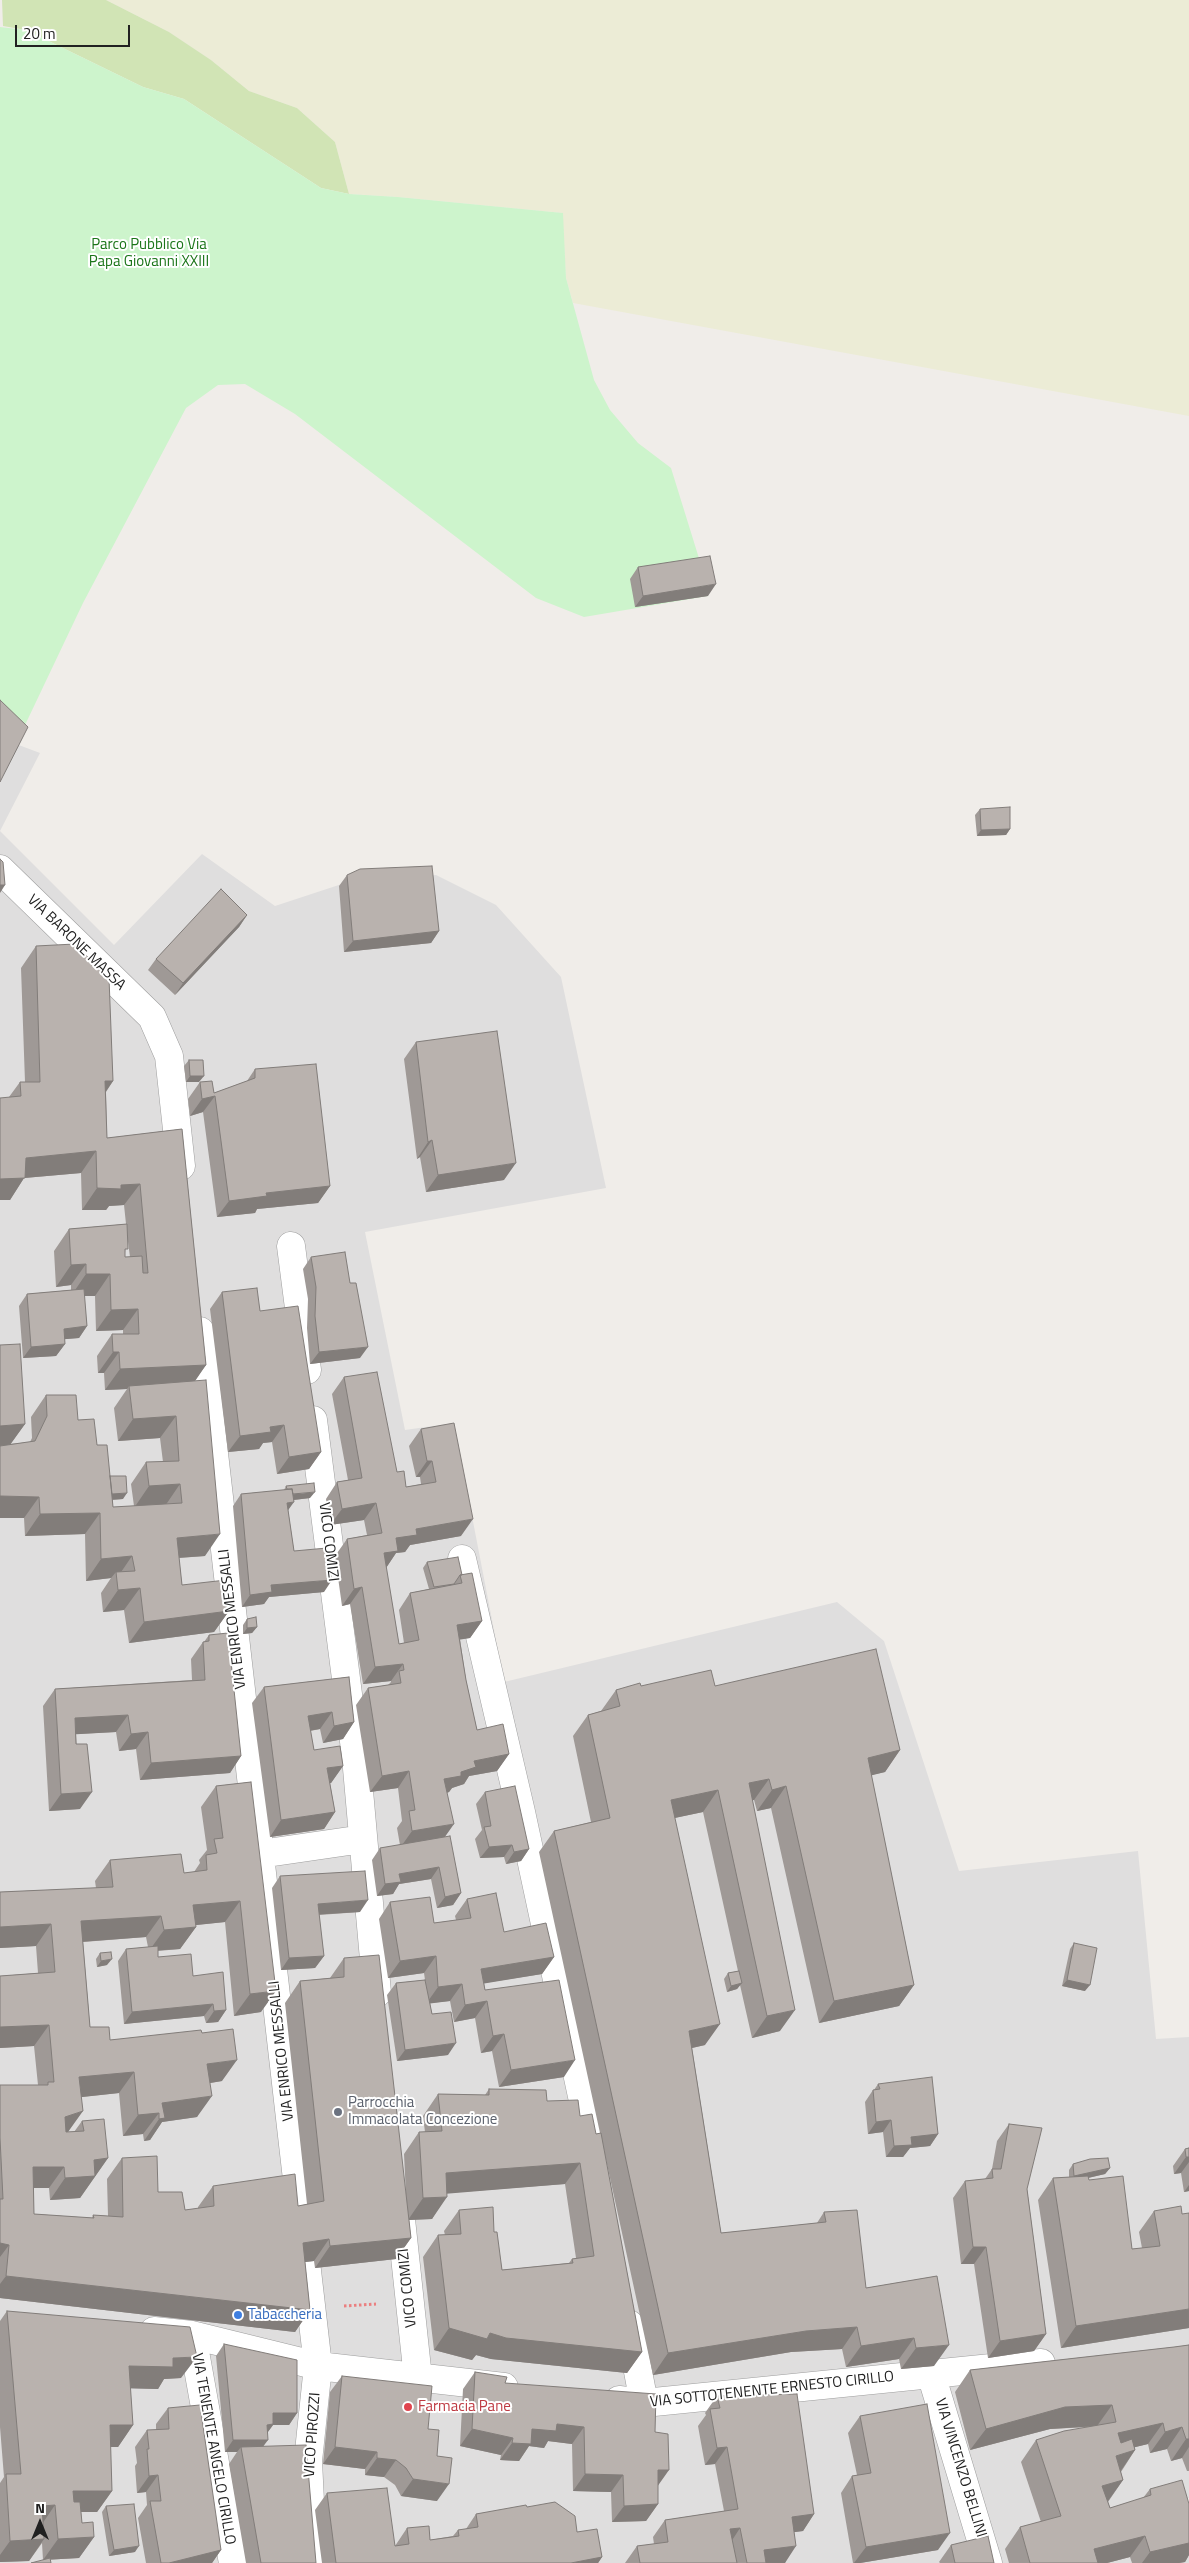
<!DOCTYPE html>
<style>
body{margin:0}
#map{position:relative;width:1189px;height:2563px;overflow:hidden;background:#f0ede9;font-family:"Titillium Web",sans-serif}
canvas{display:block}
.north{position:absolute;left:15px;top:2498px;width:50px;height:50px;-webkit-text-stroke:4px #fff;paint-order:stroke;rotate:0deg;font-size:14px;font-weight:700;line-height:20px;text-align:center;color:#212121}
.north::after{content:'';display:block;margin:auto;width:18px;height:22px;background:#212121;clip-path:polygon(50% 0,100% 100%,50% 72%,0 100%)}
.scale{position:absolute;left:15px;top:25px;width:115px;height:22px;box-sizing:border-box;border:2px solid #212121;border-top:0;padding-left:6px;font-size:15px;line-height:18px;white-space:nowrap;color:#212121;-webkit-text-stroke:4px #fff;paint-order:stroke}
</style>
<div id="map">
<canvas width="1189" height="2563"></canvas>
<div class="north">N</div>
<div class="scale">20 m</div>
</div>
<script>
const ctx = document.querySelector('canvas').getContext('2d');
ctx.lineJoin = 'round';
function fillPath(path, color) {
  ctx.fillStyle = color;
  ctx.fill(path, 'evenodd');
}
function toPath(rows) {
  const path = new Path2D();
  for (const r of rows) {
    path.moveTo(r[0], r[1]);
    for (let i = 2; i < r.length; i += 2) path.lineTo(r[i], r[i + 1]);
  }
  return path;
}
function stroke(path, color, width, dash) {
  ctx.strokeStyle = color;
  ctx.lineWidth = width;
  ctx.lineCap = dash ? 'butt' : 'round';
  ctx.setLineDash(dash || []);
  ctx.stroke(path);
}
function write(font, color, halo, rows, align = 'center') {
  ctx.font = font + ' "Titillium Web",sans-serif';
  ctx.lineWidth = 4;
  ctx.setLineDash([]);
  ctx.textBaseline = 'middle';
  ctx.strokeStyle = halo;
  ctx.fillStyle = color;
  for (const [text, x, y, turn = 0] of rows) {
    ctx.save();
    ctx.translate(x, y);
    ctx.rotate((+turn || 0) * Math.PI / 180);
    ctx.textAlign = isNaN(turn) ? turn : align;
    if (halo) ctx.strokeText(text, 0, 0);
    ctx.fillText(text, 0, 0);
    ctx.restore();
  }
}
fillPath(toPath([
 [0,728,16,744,40,753,0,831,114,945,202,854,275,906,351,881,436,875,496,905,561,977,606,1188,365,1232,405,1430,454,1423,504,1682,837,1602,884,1641,959,1871,1138,1851,1156,2039,1189,2037,1189,2498,1173,2502,1189,2553,1189,2563,0,2563]
]), '#dfdede');
fillPath(toPath([
 [106,0,1189,0,1189,416,573,303,566,278,562,213,398,197,349,194,335,142,297,108,249,91,211,60,169,32]
]), '#ececd6');
fillPath(toPath([
 [2,0,106,0,169,32,211,60,249,91,297,108,335,142,349,194,321,188,184,99,143,87,26,30,3,26]
]), '#d1e4b5');
fillPath(toPath([
 [0,27,26,30,143,87,184,99,321,188,349,194,398,197,563,213,566,278,594,380,610,410,638,443,671,468,702,568,708,596,584,617,536,598,295,414,245,384,218,385,186,408,83,603,16,744,0,728]
]), '#cdf4cc');
const street = toPath([
 [0,869,152,1017,169,1056,181,1166],
 [291,1246,307,1370],
 [200,1331,302,2223],
 [313,1420,356,1757,377,1993],
 [462,1559,521,1812,594,2152],
 [260,1854,363,1839],
 [400,2210,418,2378],
 [306,2262,318,2366,308,2461,313,2563],
 [629,2324,644,2403],
 [154,2331,192,2335,318,2366,504,2387],
 [192,2335,233,2563],
 [931,2374,988,2563],
 [619,2400,644,2403,1041,2363]
]);
stroke(street, '#9e9e9e', 29);
stroke(toPath([
 [344,2306,376,2304]
]), '#eb7f7f', 3, [2.5, 2.5]);
stroke(street, '#fff', 28);
fillPath(toPath([
 [638,567,708,596,635,607,630,579],
 [980,809,1010,829,1006,835,977,836,975,815],
 [347,875,439,931,431,943,344,952,339,886],
 [247,915,239,927,175,995,148,970,156,959],
 [36,946,113,1081,106,1092,107,1138,182,1129,206,1365,194,1381,205,1556,179,1558,182,1585,229,1611,214,1632,129,1643,124,1610,103,1612,101,1593,111,1578,86,1581,85,1534,25,1536,24,1518,0,1518,0,1345,25,1424,10,1444,30,1442,32,1438,31,1417,46,1395,78,1420,97,1445,110,1476,123,1499,113,1500,113,1507,134,1506,131,1484,146,1462,163,1462,160,1438,118,1441,114,1408,127,1389,105,1390,104,1373,98,1373,97,1356,112,1334,123,1334,123,1330,96,1331,95,1296,84,1296,87,1326,79,1338,64,1339,65,1344,56,1356,23,1358,19,1306,27,1294,71,1290,71,1285,56,1287,54,1251,69,1229,126,1224,124,1205,109,1206,106,1210,82,1210,81,1173,24,1178,10,1200,9,1097,20,1082,25,1082,21,968],
 [127,1234,130,1257,125,1257,125,1253],
 [416,1042,504,1180,426,1192,420,1157,417,1159,404,1059],
 [189,1060,199,1082,186,1082,184,1066],
 [255,1069,330,1186,318,1203,257,1209,255,1213,217,1217,203,1112,190,1116,188,1099,200,1082,214,1093,247,1081],
 [311,1257,360,1358,310,1364,307,1328,308,1299,303,1269],
 [222,1292,260,1311,321,1452,309,1469,277,1474,272,1442,263,1443,259,1449,228,1452,210,1309],
 [344,1377,397,1472,406,1487,421,1484,420,1477,416,1477,409,1446,421,1429,461,1536,410,1545,405,1552,396,1553,386,1568,399,1644,404,1643,399,1610,410,1593,429,1589,423,1568,427,1562,462,1575,482,1621,470,1638,460,1639,466,1680,477,1730,509,1754,497,1771,469,1776,464,1784,452,1788,449,1792,447,1793,445,1837,461,1893,453,1905,437,1908,431,1879,399,1884,393,1894,377,1896,372,1860,380,1848,400,1845,397,1828,402,1821,398,1788,370,1792,356,1705,368,1688,388,1685,391,1682,391,1681,363,1684,350,1604,342,1606,335,1556,347,1539,367,1535,364,1520,330,1525,326,1499,337,1482,348,1480,332,1394],
 [286,1486,310,1498,294,1500,288,1510,294,1551,324,1592,269,1597,264,1604,242,1607,233,1506,241,1494,284,1490],
 [247,1619,257,1627,252,1633,243,1634,243,1625],
 [209,1635,241,1756,230,1773,140,1780,136,1749,119,1751,116,1732,76,1734,80,1809,49,1811,43,1706,55,1689,192,1680,191,1659,203,1642,204,1642],
 [349,1677,354,1722,343,1739,323,1743,320,1729,310,1731,314,1750,343,1766,331,1783,330,1783,335,1812,324,1829,270,1837,252,1703,264,1687],
 [641,1686,715,1686,900,1750,885,1772,871,1775,914,1985,899,2006,819,2023,771,1808,757,1811,754,1800,752,1800,780,2031,752,2038,740,1985,737,1989,727,1992,724,1979,728,1973,738,1971,703,1812,674,1818,705,2045,692,2048,721,2233,817,2223,824,2212,866,2288,937,2276,934,2366,901,2369,899,2359,846,2367,842,2349,791,2352,653,2375,605,2155,642,2352,627,2373,491,2359,476,2355,472,2360,434,2350,423,2257,438,2235,445,2235,444,2231,459,2210,494,2232,502,2270,569,2263,572,2259,576,2258,565,2184,447,2193,432,2219,409,2220,411,2238,396,2259,315,2268,314,2261,305,2262,310,2310,295,2332,0,2298,0,2085,38,2085,34,2046,0,2048,0,1976,38,1973,36,1946,0,1948,0,1892,96,1888,95,1881,110,1860,184,1873,194,1872,200,1863,199,1860,207,1850,201,1807,216,1786,251,1782,261,2012,234,2016,225,1922,195,1925,196,1927,180,1949,158,1951,158,1957,193,1976,226,2010,218,2022,206,2023,204,2016,124,2024,118,1961,126,1949,148,1947,146,1937,83,1942,90,2027,110,2040,202,2033,222,2081,210,2083,197,2117,162,2122,150,2140,144,2141,143,2134,123,2136,119,2093,81,2097,68,2132,74,2132,82,2121,108,2158,80,2198,50,2200,49,2188,34,2188,34,2214,92,2218,93,2215,108,2216,107,2179,122,2158,158,2192,185,2210,198,2209,198,2207,213,2186,298,2206,307,2204,285,2003,300,1981,330,1978,344,1958,406,2195,404,2154,419,2132,425,2132,423,2116,438,2094,485,2095,489,2089,547,2101,580,2116,596,2134,600,2133,539,1852,554,1831,591,1822,573,1736,588,1715,601,1711,616,1690],
 [485,1792,529,1849,521,1861,506,1864,504,1857,480,1858,475,1839,482,1830,476,1804],
 [280,1876,360,1912,319,1915,324,1956,315,1968,281,1970,272,1888],
 [467,1899,504,1932,554,1957,542,1974,484,1983,485,1990,564,2077,499,2087,492,2051,481,2053,475,2018,454,2022,450,2001,430,2003,432,2014,448,2055,397,2061,387,1995,396,1983,425,1980,424,1973,388,1978,379,1919,390,1902,434,1923,456,1920,455,1916],
 [1074,1943,1085,1991,1062,1986,1070,1949],
 [100,1953,107,1965,97,1967,96,1959],
 [878,2084,938,2134,930,2146,910,2148,903,2157,886,2157,883,2132,868,2134,865,2102,873,2090,874,2090],
 [1009,2124,1027,2189,1046,2334,1034,2351,988,2358,974,2264,961,2264,953,2198,965,2181,985,2179,992,2169,997,2141],
 [1189,2148,1189,2191,1184,2192,1181,2173,1174,2174,1173,2166,1185,2149],
 [1073,2164,1110,2168,1105,2174,1088,2178,1089,2180,1132,2249,1142,2248,1139,2232,1154,2211,1189,2328,1061,2348,1038,2200,1053,2178,1069,2177,1069,2170],
 [7,2311,181,2378,164,2379,158,2389,130,2388,133,2425,118,2447,110,2447,112,2491,97,2512,81,2512,82,2523,94,2537,79,2558,43,2560,42,2543,29,2561,0,2562,0,2483,4,2477,0,2427,0,2321],
 [224,2344,297,2413,289,2425,273,2425,267,2433,263,2446,316,2563,246,2563,229,2464,237,2452,225,2452,216,2356],
 [1189,2345,1189,2471,1187,2471,1182,2458,1171,2461,1167,2449,1150,2453,1148,2444,1135,2447,1135,2450,1121,2472,1123,2480,1108,2502,1110,2508,1143,2498,1150,2489,1189,2504,1189,2555,1185,2562,1179,2563,1132,2563,1130,2557,1107,2563,1009,2563,1005,2549,1020,2527,1041,2522,1021,2462,1036,2440,1089,2427,1050,2429,970,2450,955,2392,970,2370,1174,2347],
 [475,2372,505,2383,655,2432,658,2504,646,2521,612,2522,611,2492,573,2491,572,2444,548,2441,544,2448,529,2446,519,2461,500,2460,501,2455,460,2446,463,2389],
 [342,2376,428,2429,437,2456,437,2501,401,2496,395,2485,384,2477,365,2475,365,2469,323,2464,330,2392],
 [717,2396,814,2514,803,2531,794,2532,785,2563,625,2563,637,2546,654,2544,653,2537,665,2520,724,2511,715,2464,705,2465,698,2426,706,2415,705,2413],
 [168,2408,221,2550,212,2563,146,2563,138,2518,147,2505,146,2492,137,2493,135,2466,137,2463,135,2447,147,2430,156,2430,156,2424],
 [860,2416,938,2550,860,2563,853,2563,841,2493,852,2476,857,2475,848,2433],
 [327,2493,395,2546,407,2528,430,2540,453,2536,458,2530,466,2529,476,2514,527,2507,577,2532,602,2557,598,2563,322,2563,315,2510],
 [106,2506,135,2552,109,2556,102,2512],
 [951,2545,994,2563,940,2563,939,2562]
]), '#9f9996');
fillPath(toPath([
 [716,584,708,596,635,607,643,596],
 [1010,829,1006,835,977,836,981,830],
 [0,885,5,885,0,893],
 [247,915,239,927,175,995,183,983],
 [439,931,431,943,344,952,353,941],
 [190,1076,204,1076,199,1082,186,1082],
 [105,1081,113,1081,98,1103],
 [215,1096,203,1112,190,1116,202,1099],
 [432,1140,420,1157,417,1159,428,1142],
 [96,1151,81,1173,24,1178,10,1200,0,1200,0,1179,26,1158],
 [516,1163,504,1180,426,1192,438,1175],
 [140,1184,124,1205,109,1206,106,1210,82,1210,97,1188,121,1185],
 [330,1186,318,1203,257,1209,255,1213,217,1217,229,1201,266,1193],
 [86,1264,71,1285,56,1287,71,1265],
 [86,1274,110,1274,95,1296,71,1296],
 [138,1309,123,1330,96,1331,111,1310],
 [87,1326,79,1338,55,1340,64,1329],
 [65,1344,56,1356,23,1358,31,1347],
 [368,1347,360,1358,310,1364,319,1352],
 [113,1352,119,1352,104,1373,98,1373],
 [206,1365,191,1387,129,1386,127,1389,105,1390,120,1369],
 [176,1416,160,1438,118,1441,133,1419],
 [25,1424,10,1445,0,1446,0,1426],
 [284,1425,272,1442,263,1443,259,1449,228,1452,240,1436,270,1427],
 [321,1452,309,1469,277,1474,289,1457],
 [427,1461,432,1461,420,1477,416,1477],
 [180,1484,165,1506,134,1508,149,1486],
 [315,1492,310,1498,284,1501,288,1495],
 [127,1493,123,1499,104,1500,108,1494],
 [0,1496,39,1497,24,1518,0,1518],
 [294,1502,286,1513,287,1503],
 [376,1503,364,1520,330,1525,342,1509],
 [100,1513,85,1534,25,1536,40,1514],
 [473,1519,461,1536,410,1545,405,1552,396,1553,386,1568,384,1553,396,1538,416,1529],
 [220,1534,205,1556,161,1559,177,1538],
 [132,1556,117,1578,116,1572,111,1578,86,1581,101,1559],
 [332,1580,324,1592,269,1597,264,1604,242,1607,250,1595,271,1585],
 [362,1587,350,1604,342,1606,354,1589],
 [140,1588,124,1610,103,1612,118,1590],
 [229,1611,214,1632,129,1643,144,1622],
 [482,1621,470,1638,445,1642,457,1625],
 [257,1627,252,1633,243,1634,247,1628],
 [403,1664,391,1681,363,1684,375,1667],
 [332,1712,320,1729,296,1733,308,1716],
 [128,1715,116,1732,63,1735,75,1718],
 [354,1722,343,1739,323,1743,334,1726],
 [148,1732,136,1749,119,1751,131,1734],
 [900,1750,885,1772,853,1780,868,1758],
 [509,1754,497,1771,469,1776,464,1784,452,1788,449,1792,433,1796,444,1779,461,1772,474,1761],
 [241,1756,230,1773,140,1780,151,1763],
 [343,1766,331,1783,315,1785,327,1768],
 [409,1771,398,1788,370,1792,382,1776],
 [769,1779,754,1800,734,1805,749,1783],
 [786,1786,771,1808,757,1811,772,1790],
 [718,1790,703,1812,656,1822,671,1800],
 [92,1792,80,1809,49,1811,61,1794],
 [335,1812,324,1829,270,1837,281,1820],
 [454,1824,442,1841,400,1848,412,1831],
 [512,1845,504,1857,480,1858,489,1847],
 [529,1849,521,1861,506,1864,514,1852],
 [439,1867,431,1879,399,1884,393,1894,377,1896,385,1884,399,1874],
 [461,1893,453,1905,437,1908,445,1897],
 [368,1900,360,1912,310,1915,318,1904],
 [240,1901,225,1922,178,1927,193,1905],
 [161,1916,146,1937,66,1943,81,1921],
 [51,1924,36,1946,0,1948,0,1927],
 [196,1927,180,1949,149,1951,164,1930],
 [324,1956,315,1968,281,1970,289,1958],
 [436,1956,424,1973,388,1978,400,1961],
 [554,1957,542,1974,469,1986,481,1969],
 [112,1959,107,1965,97,1967,101,1961],
 [1067,1980,1090,1985,1085,1991,1062,1986],
 [742,1983,737,1989,727,1992,731,1986],
 [462,1984,450,2001,426,2004,438,1987],
 [914,1985,899,2006,819,2023,834,2001],
 [276,1991,261,2012,234,2016,250,1994],
 [487,2001,475,2018,454,2022,465,2005],
 [213,2004,204,2016,124,2024,132,2012],
 [226,2010,218,2022,206,2023,214,2011],
 [795,2010,780,2031,752,2038,767,2016],
 [720,2024,705,2045,674,2052,689,2031],
 [49,2025,34,2046,0,2048,0,2027],
 [504,2034,492,2051,481,2053,493,2036],
 [456,2043,448,2055,397,2061,405,2050],
 [237,2060,222,2081,192,2086,207,2064],
 [575,2060,564,2077,499,2087,511,2070],
 [134,2072,119,2093,64,2099,79,2077],
 [212,2096,197,2117,162,2122,150,2140,144,2141,159,2119,159,2113,143,2134,123,2136,138,2115,162,2103],
 [83,2111,68,2132,50,2139,65,2117],
 [891,2120,883,2132,868,2134,876,2122],
 [938,2134,930,2146,910,2148,903,2157,886,2157,894,2146,911,2137],
 [1186,2157,1189,2157,1189,2162,1181,2173,1174,2174],
 [108,2158,80,2198,50,2200,65,2178,94,2160],
 [580,2163,565,2184,431,2195,446,2173],
 [33,2167,64,2167,49,2188,18,2188],
 [1110,2168,1105,2174,1070,2182,1074,2176],
 [1189,2185,1189,2191,1184,2192],
 [447,2197,432,2219,408,2220,423,2198],
 [411,2238,396,2259,315,2268,330,2246],
 [329,2239,314,2261,288,2264,303,2243],
 [0,2243,9,2245,0,2257],
 [973,2247,986,2247,974,2264,961,2264],
 [6,2276,310,2310,295,2332,0,2298,0,2284],
 [1189,2309,1189,2328,1061,2348,1076,2326],
 [857,2327,842,2349,791,2352,653,2375,668,2353,806,2331],
 [449,2328,490,2333,642,2352,627,2373,491,2359,476,2355,472,2360,434,2350],
 [1046,2334,1034,2351,988,2358,1000,2341],
 [914,2338,899,2359,846,2367,861,2346],
 [949,2345,934,2366,901,2369,916,2348],
 [197,2357,181,2378,164,2379,158,2389,114,2388,129,2366,173,2358],
 [1112,2405,1097,2426,1050,2429,970,2450,986,2429,1065,2407],
 [273,2413,297,2413,289,2425,273,2425,265,2436,259,2437],
 [1163,2423,1148,2444,1103,2455,1118,2433],
 [557,2424,584,2427,572,2444,548,2441,544,2448,529,2446,519,2461,500,2460,512,2443,532,2429],
 [110,2425,133,2425,118,2447,95,2447],
 [1182,2427,1167,2449,1150,2453,1165,2432],
 [472,2429,513,2438,501,2455,460,2446],
 [1186,2439,1189,2439,1189,2447,1182,2458,1171,2461],
 [233,2440,268,2440,259,2452,241,2447,237,2452,225,2452],
 [335,2447,377,2452,365,2469,323,2464],
 [727,2447,715,2464,705,2465,717,2448],
 [1135,2450,1120,2472,1116,2456],
 [377,2458,396,2460,384,2477,365,2475],
 [658,2470,669,2470,657,2487],
 [585,2474,623,2475,611,2492,573,2491],
 [158,2475,146,2492,137,2493,149,2476],
 [413,2479,449,2484,437,2501,401,2496],
 [1123,2480,1108,2501,1087,2508,1102,2486],
 [73,2491,112,2491,97,2512,58,2512],
 [658,2504,646,2521,612,2522,624,2506],
 [55,2505,40,2527,42,2506],
 [814,2514,803,2531,780,2534,792,2517],
 [740,2528,729,2545,730,2529],
 [950,2533,938,2550,860,2563,854,2563,866,2547],
 [1145,2536,1130,2557,1107,2563,1084,2563,1094,2549],
 [94,2537,79,2558,43,2560,58,2539],
 [44,2539,29,2561,0,2562,0,2555,10,2541],
 [1189,2543,1189,2555,1185,2562,1179,2563,1142,2563,1150,2552],
 [139,2546,135,2552,109,2556,114,2550],
 [796,2546,785,2563,755,2563,764,2550],
 [221,2550,212,2563,169,2563],
 [602,2557,598,2563,571,2563]
]), '#827d7a');
const building = toPath([
 [710,556,716,584,643,596,638,567,710,556],
 [0,700,28,727,0,782,0,700],
 [1010,807,1010,829,981,830,980,809,1010,807],
 [0,859,3,862,5,885,0,885,0,859],
 [432,866,439,931,353,941,347,875,360,869,432,866],
 [221,889,247,915,183,983,156,959,221,889],
 [75,944,109,978,113,1081,105,1081,107,1138,182,1129,206,1365,120,1369,119,1352,113,1352,112,1334,139,1334,138,1309,111,1310,110,1274,86,1274,86,1264,71,1265,69,1229,127,1224,128,1249,125,1249,125,1257,142,1256,143,1273,148,1273,140,1184,121,1185,121,1189,97,1188,96,1151,26,1158,25,1178,0,1179,0,1098,21,1096,20,1082,40,1082,36,946,75,944],
 [497,1031,516,1163,438,1175,432,1140,428,1142,416,1042,497,1031],
 [189,1060,203,1060,204,1076,190,1076,189,1060],
 [316,1064,330,1186,266,1193,267,1196,229,1201,215,1096,202,1099,200,1082,212,1081,214,1093,255,1078,255,1069,316,1064],
 [345,1252,350,1283,356,1283,368,1347,319,1352,315,1316,316,1287,311,1257,345,1252],
 [257,1288,260,1311,298,1306,321,1452,289,1457,284,1425,270,1427,271,1432,240,1436,222,1292,257,1288],
 [84,1289,87,1326,64,1329,65,1344,31,1347,27,1294,84,1289],
 [20,1344,25,1424,0,1426,0,1345,20,1344],
 [377,1372,397,1472,404,1471,406,1487,436,1482,432,1461,427,1461,421,1429,454,1423,473,1519,416,1529,417,1535,396,1538,398,1551,384,1553,399,1644,419,1640,410,1593,462,1583,460,1575,472,1573,482,1621,457,1625,466,1680,477,1730,503,1724,509,1754,474,1761,476,1767,461,1772,461,1776,444,1779,454,1824,412,1831,409,1811,415,1810,409,1771,382,1776,368,1688,401,1683,399,1671,404,1670,403,1664,375,1667,362,1587,354,1589,347,1539,382,1533,376,1503,342,1509,337,1482,362,1478,344,1377,377,1372],
 [206,1380,220,1534,177,1538,182,1585,226,1580,229,1611,144,1622,140,1588,118,1590,116,1572,135,1571,132,1556,101,1559,100,1513,40,1514,39,1497,0,1496,0,1446,35,1441,47,1416,46,1395,76,1395,78,1420,94,1419,97,1445,107,1445,113,1507,182,1503,180,1484,149,1486,146,1462,179,1461,176,1416,133,1419,129,1386,206,1380],
 [110,1476,126,1476,127,1493,112,1494,110,1476],
 [314,1483,315,1492,293,1494,292,1489,287,1489,286,1486,314,1483],
 [292,1489,294,1502,287,1503,294,1551,327,1548,332,1580,271,1585,272,1592,250,1595,241,1494,292,1489],
 [458,1557,462,1575,460,1575,454,1584,434,1587,427,1562,458,1557],
 [256,1617,257,1627,247,1628,247,1619,256,1617],
 [228,1633,241,1756,151,1763,148,1732,131,1734,128,1715,75,1718,76,1744,87,1744,92,1792,61,1794,55,1689,205,1680,203,1642,209,1641,209,1635,228,1633],
 [876,1649,900,1750,868,1758,914,1985,834,2001,786,1786,772,1790,769,1779,749,1783,795,2010,767,2016,718,1790,671,1800,720,2024,689,2031,721,2233,826,2222,824,2212,857,2210,866,2288,937,2276,949,2345,916,2348,914,2338,861,2346,857,2327,806,2331,668,2353,554,1831,610,1818,588,1715,620,1706,616,1690,640,1683,641,1686,711,1670,715,1686,876,1649],
 [349,1677,354,1722,334,1726,332,1712,308,1716,314,1750,340,1746,343,1766,327,1768,335,1812,281,1820,264,1687,349,1677],
 [251,1782,276,1991,250,1994,240,1901,193,1905,196,1927,164,1930,161,1916,81,1921,90,2027,109,2027,110,2040,201,2030,202,2033,233,2029,237,2060,207,2064,212,2096,162,2103,165,2118,159,2119,159,2113,138,2115,134,2072,79,2077,83,2111,65,2117,66,2132,84,2131,82,2121,104,2119,108,2158,94,2160,95,2176,65,2178,64,2167,33,2167,34,2214,94,2218,93,2215,123,2217,122,2158,157,2156,158,2192,182,2192,185,2210,214,2206,213,2186,295,2174,298,2206,324,2201,300,1981,344,1977,344,1958,379,1955,411,2238,330,2246,329,2239,303,2243,310,2310,6,2276,9,2245,0,2243,0,2199,3,2199,0,2138,0,2085,48,2085,48,2082,54,2082,49,2025,0,2027,0,1976,55,1972,51,1924,0,1927,0,1892,113,1887,110,1860,181,1854,184,1873,207,1870,206,1855,217,1853,214,1839,223,1838,216,1786,251,1782],
 [515,1786,529,1849,514,1852,512,1845,489,1847,484,1827,491,1826,485,1792,515,1786],
 [450,1836,461,1893,445,1897,439,1867,399,1874,401,1882,385,1884,380,1848,450,1836],
 [365,1871,368,1900,318,1904,324,1956,289,1958,280,1876,365,1871],
 [496,1893,504,1932,546,1923,554,1957,481,1969,485,1990,559,1980,575,2060,511,2070,504,2034,493,2036,487,2001,465,2005,462,1984,438,1987,436,1956,400,1961,390,1902,430,1897,434,1923,471,1918,467,1899,496,1893],
 [1074,1943,1097,1948,1090,1985,1067,1980,1074,1943],
 [158,1946,158,1957,191,1954,193,1976,223,1972,226,2010,214,2011,213,2004,132,2012,126,1949,158,1946],
 [111,1952,112,1959,101,1961,100,1953,111,1952],
 [739,1971,742,1983,731,1986,728,1973,739,1971],
 [425,1980,432,2014,451,2012,456,2043,405,2050,396,1983,425,1980],
 [932,2077,938,2134,911,2137,912,2145,894,2146,891,2120,876,2122,873,2090,880,2089,878,2084,932,2077],
 [489,2089,546,2090,547,2101,578,2100,580,2116,592,2114,596,2134,601,2133,642,2352,506,2338,490,2333,487,2339,449,2328,438,2235,461,2234,459,2210,493,2207,494,2232,497,2232,502,2270,573,2263,572,2259,594,2256,580,2163,446,2173,447,2197,423,2198,419,2132,442,2131,438,2094,489,2095,489,2089],
 [1009,2124,1042,2128,1027,2189,1046,2334,1000,2341,986,2247,973,2247,965,2181,993,2178,992,2169,1001,2169,1009,2124],
 [1189,2148,1189,2157,1186,2157,1185,2149,1189,2148],
 [1108,2158,1110,2168,1074,2176,1073,2164,1090,2159,1108,2158],
 [1088,2176,1089,2180,1123,2176,1132,2249,1160,2246,1154,2211,1181,2206,1182,2214,1189,2213,1189,2309,1076,2326,1053,2178,1088,2176],
 [7,2311,190,2327,197,2357,173,2358,173,2367,129,2366,133,2425,110,2425,112,2491,73,2491,74,2502,80,2502,82,2523,93,2522,94,2537,58,2539,55,2505,42,2506,44,2539,10,2541,6,2474,21,2474,7,2311],
 [224,2344,297,2360,297,2413,273,2413,273,2424,267,2425,268,2440,233,2440,224,2344],
 [1189,2345,1189,2439,1186,2439,1182,2427,1165,2432,1163,2423,1118,2433,1121,2443,1132,2439,1135,2450,1116,2456,1123,2480,1102,2486,1110,2508,1151,2495,1150,2489,1182,2480,1189,2504,1189,2543,1150,2552,1145,2536,1094,2549,1098,2563,1030,2563,1020,2527,1061,2516,1036,2440,1064,2431,1116,2422,1112,2405,1065,2407,986,2429,970,2370,1174,2347,1189,2345],
 [475,2372,507,2377,505,2383,656,2394,655,2432,668,2434,669,2470,658,2470,658,2504,624,2506,623,2475,585,2474,584,2427,557,2424,556,2431,532,2429,531,2444,512,2443,513,2438,472,2429,475,2372],
 [342,2376,432,2386,428,2429,439,2430,437,2456,452,2458,449,2484,413,2479,406,2468,396,2460,377,2458,377,2452,335,2447,342,2376],
 [797,2394,814,2514,792,2517,796,2546,764,2550,766,2563,747,2563,740,2528,730,2529,737,2563,640,2563,637,2546,668,2542,665,2520,738,2509,727,2447,717,2448,710,2409,720,2408,717,2396,797,2394],
 [927,2404,950,2533,866,2547,852,2476,871,2473,860,2416,927,2404],
 [200,2405,221,2550,169,2563,161,2563,150,2501,161,2501,158,2475,149,2476,147,2449,149,2449,147,2430,169,2429,168,2408,200,2405],
 [306,2445,316,2563,261,2563,241,2447,306,2445],
 [387,2488,395,2546,409,2544,407,2528,429,2526,430,2540,459,2536,458,2530,478,2527,476,2514,526,2505,527,2507,555,2502,575,2516,577,2532,597,2529,602,2557,571,2563,336,2563,327,2493,387,2488],
 [134,2504,139,2546,114,2550,106,2506,134,2504],
 [988,2536,994,2563,955,2563,951,2545,988,2536],
 [50,2558,51,2563,31,2563,50,2558]
]);
fillPath(building, '#b9b2ae');
stroke(building, '#827d7a', 1);
for (const [x, y, r, color] of [
 [338,2112,5,"#6b7280"],
 [238,2315,5,"#3f7fe0"],
 [408,2407,5,"#e0444e"]
]) {
  const dot = new Path2D();
  dot.arc(x, y, r, 0, 2 * Math.PI);
  ctx.fillStyle = color;
  ctx.fill(dot);
  stroke(dot, '#fff', 2);
}
write('15px', '#1b7519', '#fff', [
 ["Parco Pubblico Via",149,245],
 ["Papa Giovanni XXIII",149,262]
]);
write('15px', '#212121', '#fff', [
 ["VIA BARONE MASSA",76,943,44],
 ["VICO COMIZI",328,1542,83],
 ["VIA ENRICO MESSALLI",233,1619,-97],
 ["VIA ENRICO MESSALLI",282,2051,-96],
 ["VICO COMIZI",408,2288,-96],
 ["VIA SOTTOTENENTE ERNESTO CIRILLO",772,2390,-6],
 ["VICO PIROZZI",313,2435,-86],
 ["VIA TENENTE ANGELO CIRILLO",213,2449,80],
 ["VIA VINCENZO BELLINI",960,2468,73]
]);
write('15px', '#5b616d', '#fff', [
 ["Parrocchia",348,2103],
 ["Immacolata Concezione",348,2120]
], 'left');
write('15px', '#366cbe', '#fff', [
 ["Tabaccheria",248,2315]
], 'left');
write('15px', '#be3a42', '#fff', [
 ["Farmacia Pane",418,2407]
], 'left');
</script>
